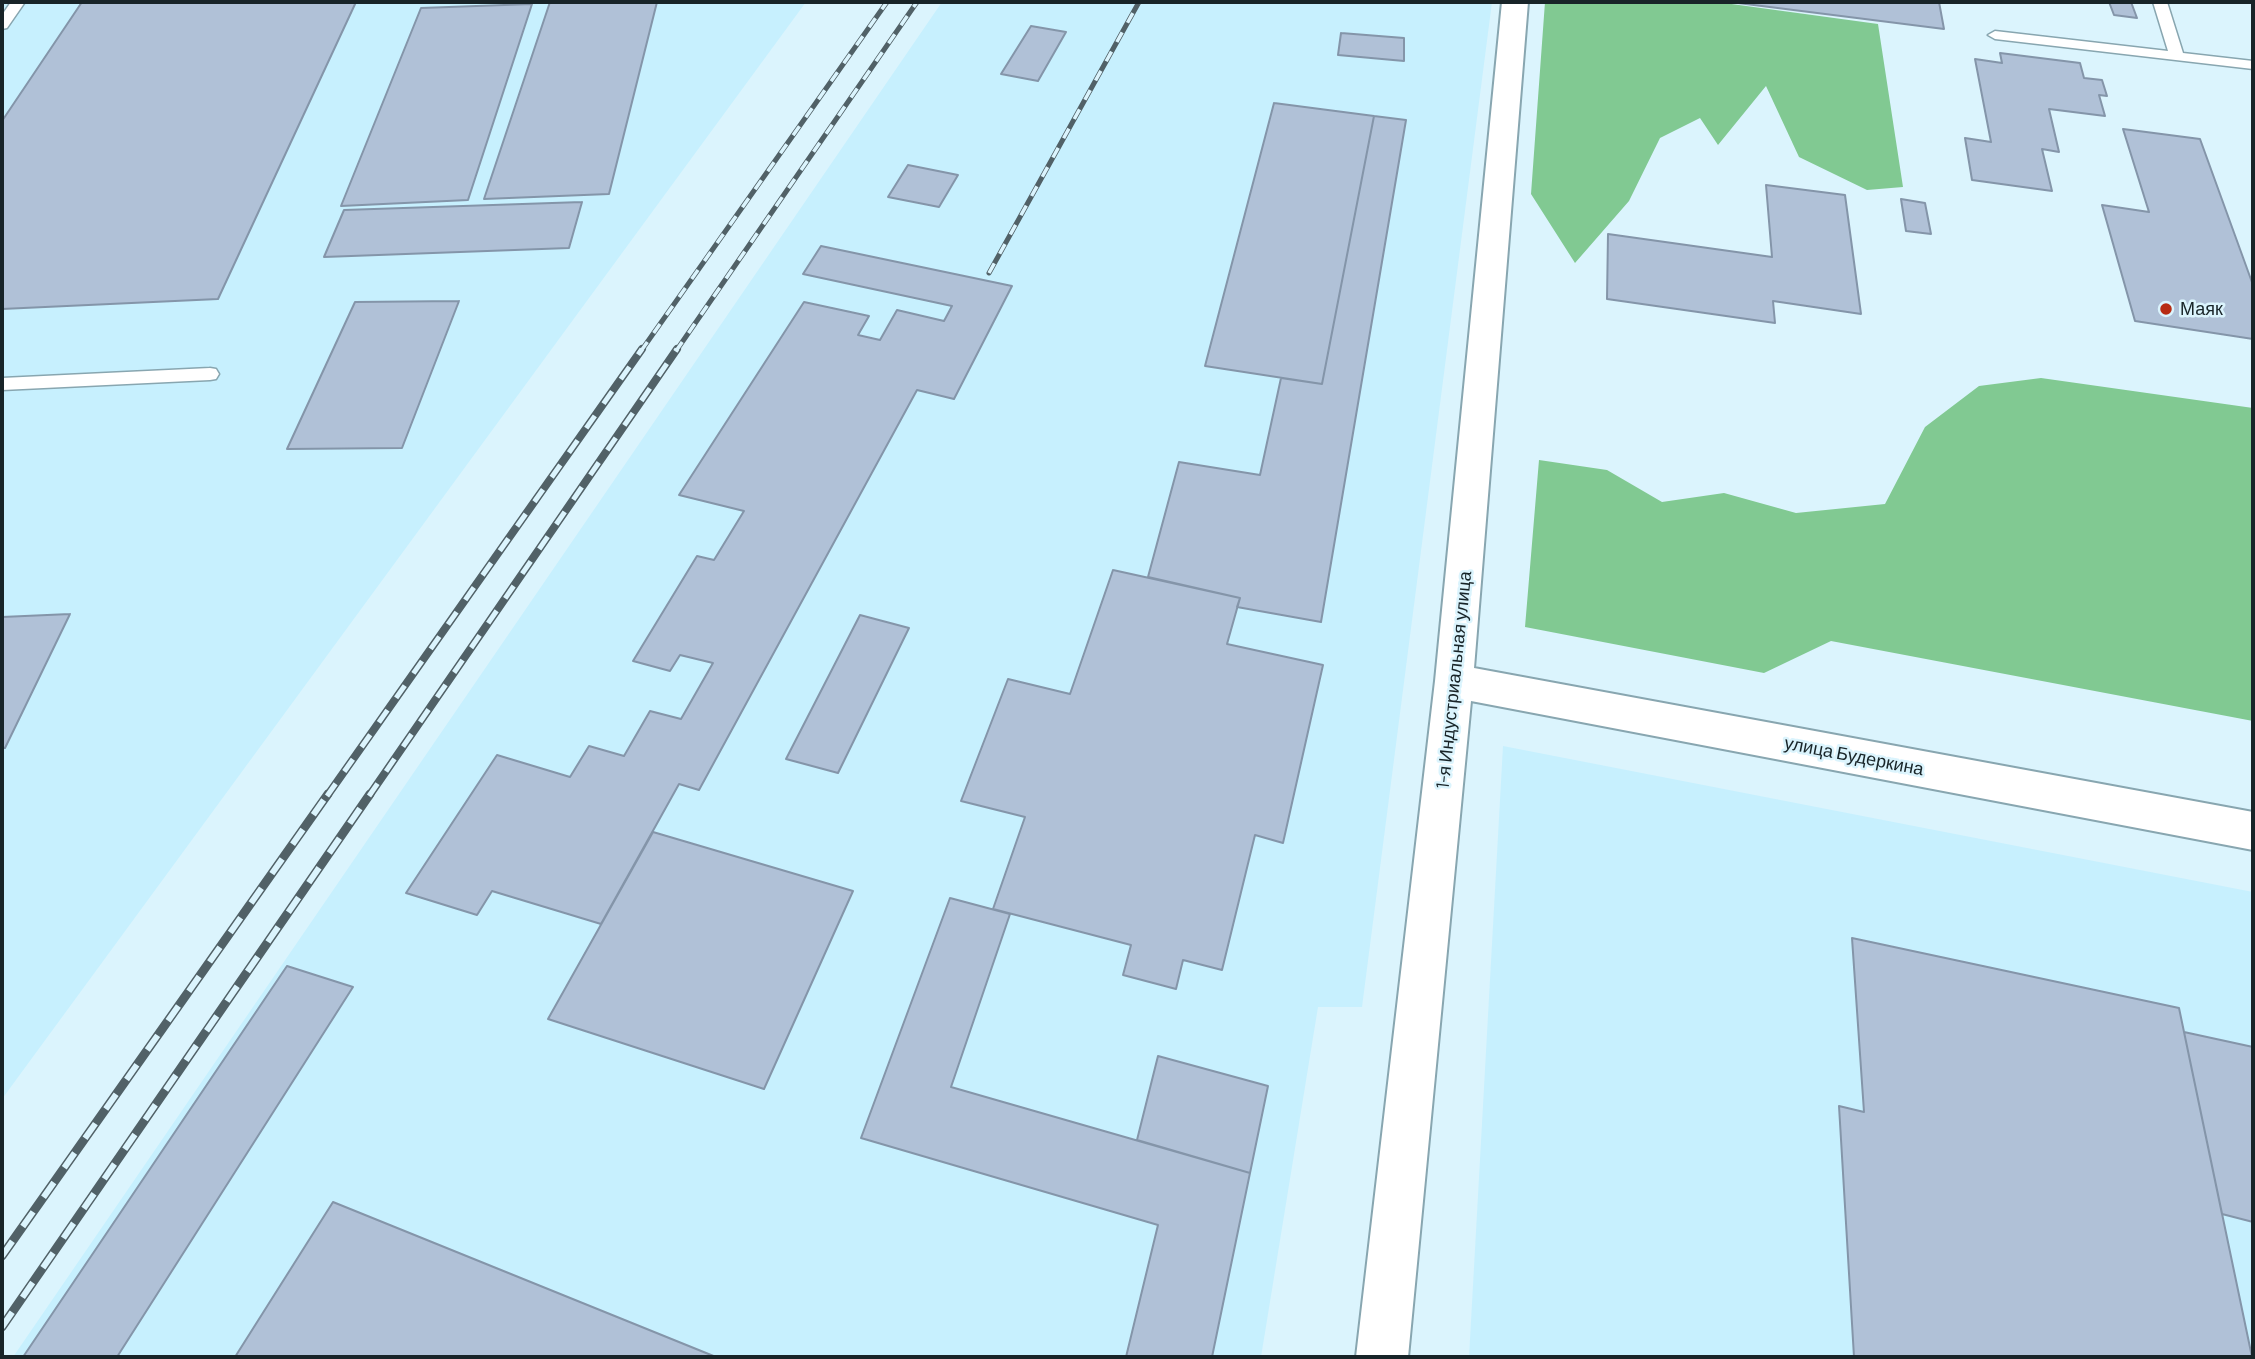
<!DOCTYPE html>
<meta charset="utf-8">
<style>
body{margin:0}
#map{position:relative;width:2255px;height:1359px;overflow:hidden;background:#dbf4fd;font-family:Barlow,sans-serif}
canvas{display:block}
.frame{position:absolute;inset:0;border:4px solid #182428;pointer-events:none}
</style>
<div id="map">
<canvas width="2255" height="1359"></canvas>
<div class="frame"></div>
</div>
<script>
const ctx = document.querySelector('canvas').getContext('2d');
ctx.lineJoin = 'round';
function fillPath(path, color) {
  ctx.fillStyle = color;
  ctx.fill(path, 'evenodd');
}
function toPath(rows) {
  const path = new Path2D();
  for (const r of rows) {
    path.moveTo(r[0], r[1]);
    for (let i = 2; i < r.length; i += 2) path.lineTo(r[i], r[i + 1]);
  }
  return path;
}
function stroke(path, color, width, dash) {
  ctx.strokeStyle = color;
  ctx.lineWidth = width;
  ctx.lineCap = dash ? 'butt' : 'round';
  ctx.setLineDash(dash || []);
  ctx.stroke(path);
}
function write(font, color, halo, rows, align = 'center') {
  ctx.font = font + ' Barlow,sans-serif';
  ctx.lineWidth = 5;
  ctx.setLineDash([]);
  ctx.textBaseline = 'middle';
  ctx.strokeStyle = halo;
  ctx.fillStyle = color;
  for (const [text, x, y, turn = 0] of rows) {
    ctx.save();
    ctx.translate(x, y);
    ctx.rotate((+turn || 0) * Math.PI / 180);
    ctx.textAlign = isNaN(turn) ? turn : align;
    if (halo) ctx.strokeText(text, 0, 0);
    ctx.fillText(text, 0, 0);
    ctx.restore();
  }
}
fillPath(toPath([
 [2,2,806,2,2,1099],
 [942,2,1492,2,1362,1007,1318,1007,1261,1357,13,1357],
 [1503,746,2253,892,2253,1357,1469,1357]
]), '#c7f0fe');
fillPath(toPath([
 [1545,2,1717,2,1878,24,1903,187,1867,190,1799,157,1766,86,1718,145,1700,118,1660,138,1629,201,1575,263,1531,194],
 [2041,378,2253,408,2253,721,1831,641,1764,673,1525,627,1539,460,1607,470,1662,502,1724,493,1796,513,1885,504,1925,427,1979,386]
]), '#81c992');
const building = toPath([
 [82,2,356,2,218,299,2,309,2,121,82,2],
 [550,2,657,2,609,194,484,199,550,2],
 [1730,2,1939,2,1944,29,1730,2],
 [2109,2,2131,2,2137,18,2114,15,2109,2],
 [532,4,468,200,341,206,421,8,532,4],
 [1031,26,1066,32,1038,81,1001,74,1031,26],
 [1341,33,1404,38,1404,61,1338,55,1341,33],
 [2000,53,2080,63,2084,78,2102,80,2107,96,2099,95,2105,116,2049,109,2059,152,2042,149,2052,191,1972,180,1965,138,1991,142,1975,59,2002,63,2000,53],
 [1274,103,1374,116,1322,384,1205,366,1274,103],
 [1374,116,1406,120,1321,622,1237,607,1240,598,1148,577,1179,462,1260,475,1281,378,1322,384,1374,116],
 [2123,129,2200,139,2253,285,2253,339,2135,321,2102,205,2149,212,2123,129],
 [908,165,958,175,939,207,888,197,908,165],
 [1766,185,1845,195,1861,314,1773,301,1775,323,1607,299,1608,234,1772,257,1766,185],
 [1901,199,1925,203,1931,234,1906,231,1901,199],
 [582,202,569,248,324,257,344,210,582,202],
 [821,246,1012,286,954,399,917,390,699,790,679,784,601,924,492,891,477,915,406,893,497,755,570,777,589,746,624,756,650,711,681,719,713,663,680,655,670,671,633,661,697,556,714,560,744,511,679,495,804,302,869,316,858,335,880,340,897,310,944,321,952,306,803,274,821,246],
 [459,301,402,448,287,449,355,302,459,301],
 [1113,570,1240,598,1227,644,1323,665,1283,843,1255,835,1222,970,1183,960,1176,989,1123,975,1131,945,993,909,1025,817,961,801,1008,679,1070,694,1113,570],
 [70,614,5,748,2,748,2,617,70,614],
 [860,615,909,628,838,773,786,759,860,615],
 [653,832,853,891,764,1089,548,1019,653,832],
 [950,898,1010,914,951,1087,1250,1173,1212,1357,1126,1357,1158,1225,861,1138,950,898],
 [1852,938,2179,1008,2252,1357,1854,1357,1839,1106,1864,1112,1852,938],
 [287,966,353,987,117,1357,23,1357,287,966],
 [2184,1032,2253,1047,2253,1222,2222,1214,2184,1032],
 [1158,1056,1268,1086,1250,1173,1137,1140,1158,1056],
 [333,1202,716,1357,235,1357,333,1202]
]);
fillPath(building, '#b0c1d7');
stroke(building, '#8495a9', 2);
const lane = toPath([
 [11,2,25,2,7,28,2,29,2,15,11,2],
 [2153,2,2167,2,2183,53,2253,61,2253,69,1995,39,1988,35,1995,31,2168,51,2153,2],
 [210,368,216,369,219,374,216,379,210,380,2,390,2,378,210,368]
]);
const secondary = toPath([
 [1502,2,1528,2,1474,668,2253,812,2253,850,1471,701,1408,1357,1356,1357,1435,681,1502,2]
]);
stroke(lane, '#88a6b0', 3);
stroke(secondary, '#88a6b0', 4);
fillPath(lane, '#fff');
fillPath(secondary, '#fff');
const railFar2 = toPath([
 [989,273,1139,2],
 [641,351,887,2],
 [676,351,917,2]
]);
const railFar1 = toPath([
 [327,796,642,349],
 [369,796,677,349]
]);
const rail = toPath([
 [2,1256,328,794],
 [2,1327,370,794]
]);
stroke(railFar2, '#516167', 5);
stroke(railFar1, '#516167', 8);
stroke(rail, '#516167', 9);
stroke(railFar2, '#dbf4fd', 3.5, [11]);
stroke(railFar1, '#dbf4fd', 5, [15]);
stroke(rail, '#dbf4fd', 6, [18]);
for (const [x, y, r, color] of [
 [2166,309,7,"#b72b13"]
]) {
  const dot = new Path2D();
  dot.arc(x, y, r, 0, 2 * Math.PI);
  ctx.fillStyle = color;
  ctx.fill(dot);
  stroke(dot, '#dbf4fd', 2.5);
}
write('18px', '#182428', '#dbf4fd', [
 ["Маяк",2180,309]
], 'left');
write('18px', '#182428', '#dbf4fd', [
 ["1-я Индустриальная улица",1454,680,-84],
 ["улица Будеркина",1854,756,11]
]);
</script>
